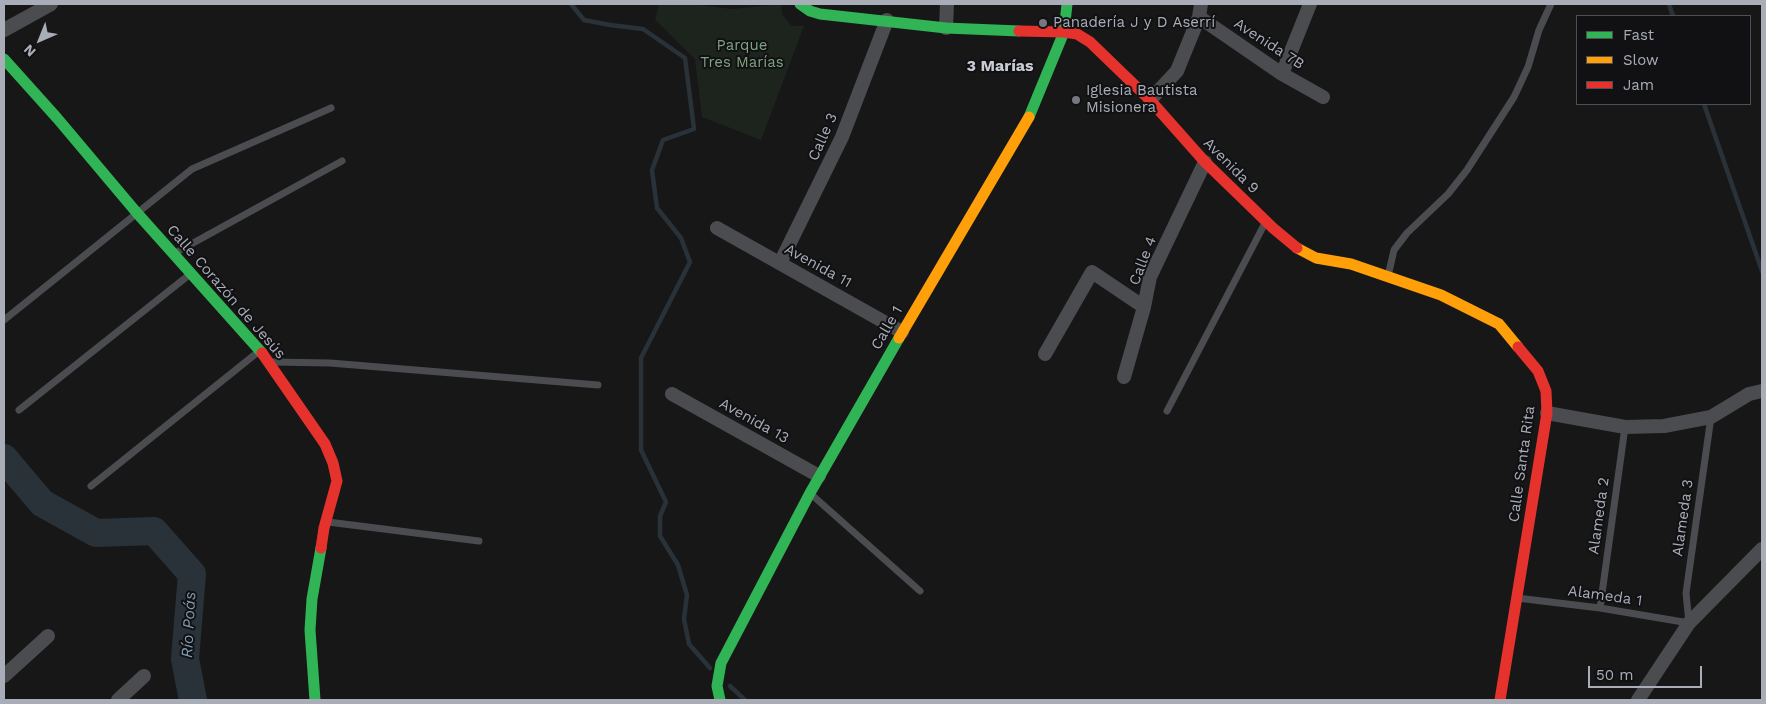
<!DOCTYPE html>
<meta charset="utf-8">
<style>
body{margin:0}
#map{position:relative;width:1766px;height:704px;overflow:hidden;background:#171717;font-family:"Work Sans",sans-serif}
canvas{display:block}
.frame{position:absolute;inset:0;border:5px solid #a8adb8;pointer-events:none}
.legend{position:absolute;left:1576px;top:15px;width:175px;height:90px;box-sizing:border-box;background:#111113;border:1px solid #4d4f55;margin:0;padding:6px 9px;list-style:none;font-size:15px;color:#a8adb8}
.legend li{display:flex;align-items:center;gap:10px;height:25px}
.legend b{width:25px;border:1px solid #4d4f55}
.north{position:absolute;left:15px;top:15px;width:50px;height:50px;-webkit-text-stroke:4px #111113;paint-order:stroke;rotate:224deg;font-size:14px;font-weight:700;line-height:20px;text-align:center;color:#a8adb8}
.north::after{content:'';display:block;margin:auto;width:18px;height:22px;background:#a8adb8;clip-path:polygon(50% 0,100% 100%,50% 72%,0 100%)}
.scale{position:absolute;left:1588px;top:666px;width:114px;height:22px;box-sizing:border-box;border:2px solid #a8adb8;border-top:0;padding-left:6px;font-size:15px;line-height:18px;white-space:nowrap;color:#a8adb8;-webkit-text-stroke:4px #111113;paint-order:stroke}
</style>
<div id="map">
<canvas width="1766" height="704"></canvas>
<div class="frame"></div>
<ul class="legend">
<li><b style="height:6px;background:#30b455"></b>Fast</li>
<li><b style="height:6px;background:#ff9f0a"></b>Slow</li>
<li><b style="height:6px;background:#e5322d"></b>Jam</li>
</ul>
<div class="north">N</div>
<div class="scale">50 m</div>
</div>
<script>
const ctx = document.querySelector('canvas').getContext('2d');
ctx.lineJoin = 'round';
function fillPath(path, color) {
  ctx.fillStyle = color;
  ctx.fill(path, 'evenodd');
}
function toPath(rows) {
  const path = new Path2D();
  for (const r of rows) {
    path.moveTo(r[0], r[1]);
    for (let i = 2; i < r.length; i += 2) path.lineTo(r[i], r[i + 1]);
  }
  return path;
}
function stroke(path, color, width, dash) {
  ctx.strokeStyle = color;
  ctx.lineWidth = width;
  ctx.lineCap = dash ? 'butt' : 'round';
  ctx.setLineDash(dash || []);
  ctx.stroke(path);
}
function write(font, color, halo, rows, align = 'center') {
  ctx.font = font + ' "Work Sans",sans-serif';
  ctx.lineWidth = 4;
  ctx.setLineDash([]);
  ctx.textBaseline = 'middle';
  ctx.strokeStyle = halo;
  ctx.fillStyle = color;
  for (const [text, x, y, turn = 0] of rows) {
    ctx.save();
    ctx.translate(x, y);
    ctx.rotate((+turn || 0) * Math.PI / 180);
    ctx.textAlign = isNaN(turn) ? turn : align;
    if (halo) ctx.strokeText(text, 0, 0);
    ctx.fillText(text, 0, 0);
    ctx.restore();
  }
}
fillPath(toPath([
 [659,4,690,4,732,9,781,4,782,14,788,22,792,26,804,26,761,140,702,117,695,59,655,20]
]), '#1d241e');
stroke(toPath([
 [571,4,584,20,610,25,643,29,685,58,694,129,663,140,652,170,657,208,681,238,690,262,641,358,641,450,666,502,660,516,660,536,678,565,687,595,684,619,689,644,710,668],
 [1669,4,1673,16],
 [1704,104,1762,271],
 [730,686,745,700]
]), '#2a3239', 4.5);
stroke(toPath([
 [4,458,42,503,96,533,154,531,192,574,185,659,193,700]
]), '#2a3239', 28);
stroke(toPath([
 [175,253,342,161],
 [1388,276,1394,250,1407,233,1448,194,1467,170,1514,97,1528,67,1539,30,1551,4],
 [4,320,192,169,331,108],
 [272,362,330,363,598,385],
 [19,410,189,275],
 [1167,411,1265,223],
 [91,486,258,352],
 [812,495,920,591],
 [328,522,479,541],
 [1517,598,1600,608,1689,623,1686,593,1711,417],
 [1600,608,1625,427]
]), '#4b4c50', 7);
stroke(toPath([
 [1199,17,1282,74,1323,97],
 [946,28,947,4],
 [4,30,51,4],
 [1282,74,1310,4],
 [1150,100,1177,71,1199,17,1201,4],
 [717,228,902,332],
 [780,263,842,137,887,20],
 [1045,354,1092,272,1144,307],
 [1124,377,1144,307,1150,277,1205,162],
 [672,394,819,476],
 [1547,413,1625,427,1664,426,1711,417,1749,394,1762,391],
 [4,676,48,636],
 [118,700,144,676],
 [1638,700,1689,623,1762,549]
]), '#4b4c50', 14);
stroke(toPath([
 [800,4,810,11,820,14,946,28,1019,31],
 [4,59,57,118,137,213,262,353],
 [1029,117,1064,32,1067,4],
 [315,700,310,630,312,599,321,548],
 [720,700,717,686,721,663,810,493,899,338]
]), '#30b455', 11);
stroke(toPath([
 [1297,248,1316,258,1351,264,1441,295,1499,324,1518,347],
 [899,338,1029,117]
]), '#ff9f0a', 11);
stroke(toPath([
 [1019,31,1064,32,1077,34,1090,42,1150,100,1205,162,1273,228,1297,248],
 [262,353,325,444,333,463,337,481,324,528,321,548],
 [1500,700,1547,413,1546,391,1538,371,1518,347]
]), '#e5322d', 11);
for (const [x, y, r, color] of [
 [1043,23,5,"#757880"],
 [1076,100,5,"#757880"]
]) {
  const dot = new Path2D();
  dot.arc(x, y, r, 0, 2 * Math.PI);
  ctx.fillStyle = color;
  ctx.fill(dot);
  stroke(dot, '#111113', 2);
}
write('15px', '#a8adb8', '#111113', [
 ["Panadería J y D Aserrí",1053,23],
 ["Iglesia Bautista",1086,91],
 ["Misionera",1086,108]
], 'left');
write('15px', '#a8adb8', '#111113', [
 ["Avenida 7B",1269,44,33],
 ["Calle 3",823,137,-66],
 ["Avenida 9",1231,166,45],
 ["Calle 4",1143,261,-69],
 ["Avenida 11",818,266,29],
 ["Calle Corazón de Jesús",226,292,49],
 ["Calle 1",887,328,-60],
 ["Avenida 13",754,421,29],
 ["Calle Santa Rita",1522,464,-82],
 ["Alameda 2",1599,516,-82],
 ["Alameda 3",1683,518,-82],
 ["Alameda 1",1605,596,8]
]);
write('15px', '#7fa381', '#111113', [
 ["Parque",742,46],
 ["Tres Marías",742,63]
]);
write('bold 16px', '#c9ccd4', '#111113', [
 ["3 Marías",1000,66]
]);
write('italic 16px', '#7f9bb3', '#111113', [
 ["Río Poás",189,625,-87]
]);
</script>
